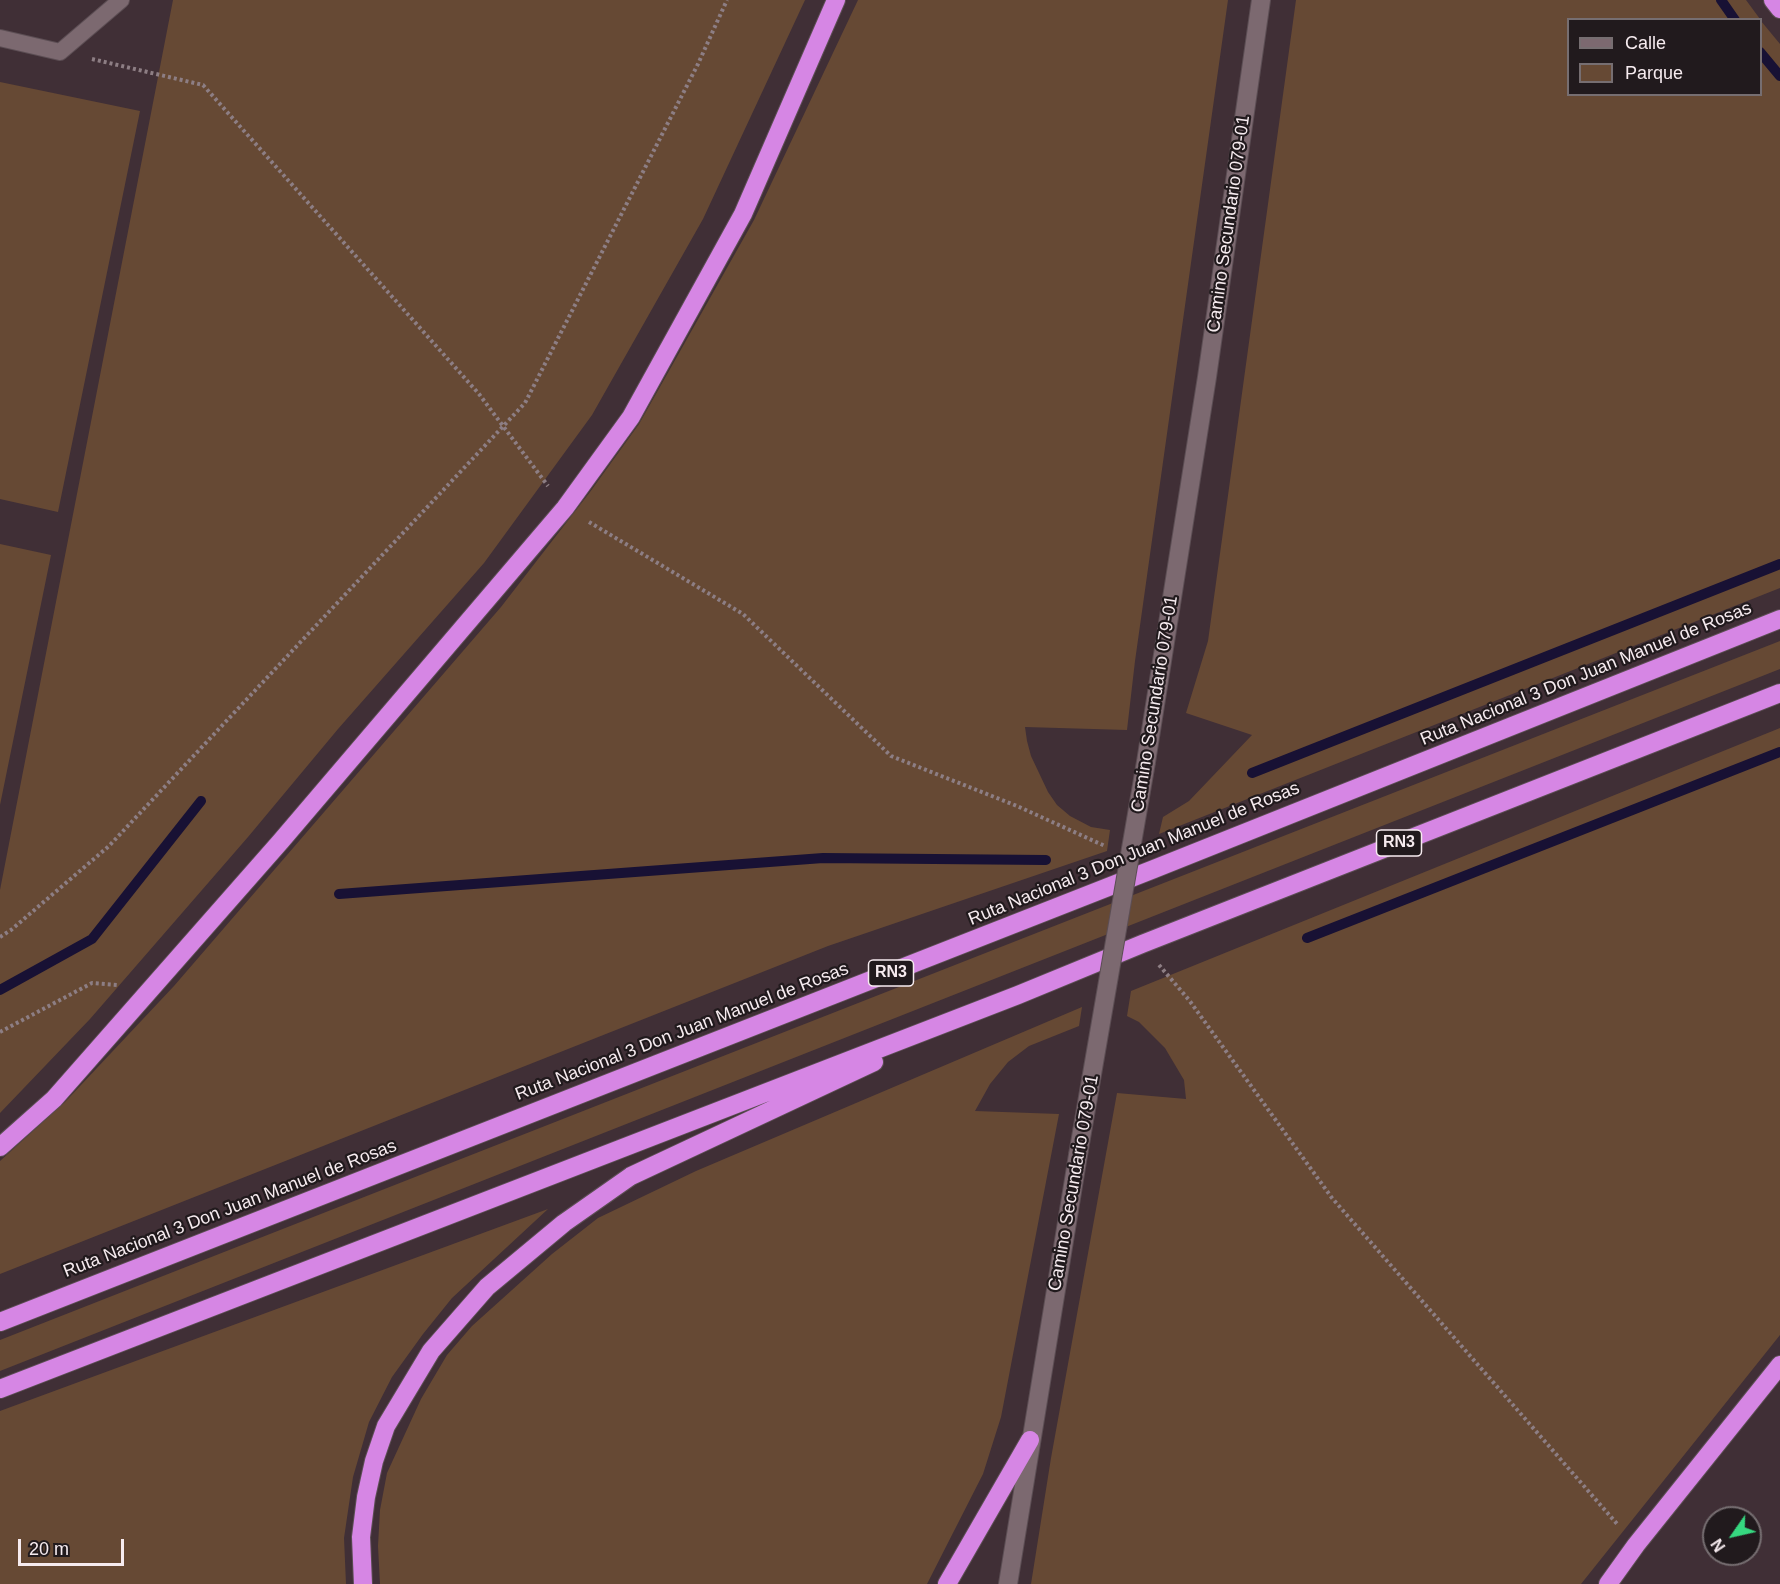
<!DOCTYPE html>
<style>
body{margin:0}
#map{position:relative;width:1780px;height:1584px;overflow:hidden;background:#402f36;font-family:Arial,sans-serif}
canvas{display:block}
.legend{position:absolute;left:1567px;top:18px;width:195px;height:78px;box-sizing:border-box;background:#211a1d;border:2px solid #766e71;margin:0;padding:8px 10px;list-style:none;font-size:18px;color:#f6ebef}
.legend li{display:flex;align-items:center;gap:12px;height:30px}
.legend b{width:30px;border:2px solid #766e71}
.north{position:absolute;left:1702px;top:1506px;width:60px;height:60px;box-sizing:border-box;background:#211a1d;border:2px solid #766e71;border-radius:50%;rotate:236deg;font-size:16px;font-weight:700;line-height:24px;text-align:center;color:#f6ebef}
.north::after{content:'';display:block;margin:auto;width:21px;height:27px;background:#36d880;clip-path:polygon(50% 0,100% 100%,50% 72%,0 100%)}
.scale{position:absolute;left:18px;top:1539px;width:106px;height:27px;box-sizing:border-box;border:3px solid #f6ebef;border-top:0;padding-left:8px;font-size:18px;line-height:21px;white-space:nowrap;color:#f6ebef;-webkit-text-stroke:4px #211a1d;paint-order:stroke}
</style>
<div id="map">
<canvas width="1780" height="1584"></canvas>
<ul class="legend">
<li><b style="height:8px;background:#7c6970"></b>Calle</li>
<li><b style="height:16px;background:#664934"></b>Parque</li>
</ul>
<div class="north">N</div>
<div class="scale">20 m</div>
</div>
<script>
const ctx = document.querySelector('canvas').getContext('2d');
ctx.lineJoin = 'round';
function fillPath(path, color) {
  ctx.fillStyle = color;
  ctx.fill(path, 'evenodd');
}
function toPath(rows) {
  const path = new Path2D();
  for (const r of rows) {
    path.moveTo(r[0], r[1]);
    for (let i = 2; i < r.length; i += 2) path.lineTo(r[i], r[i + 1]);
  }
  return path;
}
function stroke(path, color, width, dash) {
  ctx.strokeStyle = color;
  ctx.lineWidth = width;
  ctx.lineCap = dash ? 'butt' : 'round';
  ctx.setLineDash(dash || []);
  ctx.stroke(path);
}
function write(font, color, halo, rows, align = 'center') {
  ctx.font = font + ' Arial,sans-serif';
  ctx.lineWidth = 4.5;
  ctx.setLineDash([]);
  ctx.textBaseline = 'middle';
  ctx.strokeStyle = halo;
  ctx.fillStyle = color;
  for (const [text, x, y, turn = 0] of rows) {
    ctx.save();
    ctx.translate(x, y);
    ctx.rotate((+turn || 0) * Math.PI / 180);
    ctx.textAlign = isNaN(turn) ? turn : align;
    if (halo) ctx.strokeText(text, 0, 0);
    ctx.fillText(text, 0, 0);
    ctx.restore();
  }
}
fillPath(toPath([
 [173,0,805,0,703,219,592,415,484,563,338,729,248,837,90,1019,0,1113,0,890],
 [858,0,1228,0,1135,661,1127,730,1025,727,1027,741,1031,756,1048,792,1057,805,1070,816,1091,827,1110,830,1107,851,828,946,0,1274,0,1161,65,1102,174,986,501,607,590,492,639,424,754,220],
 [1296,0,1746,0,1760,19,1568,20,1568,94,1760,94,1761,21,1780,44,1780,588,1159,834,1163,817,1189,801,1252,735,1186,713,1208,641],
 [0,82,140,111,58,512,0,499],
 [0,544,51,555,0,805],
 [1780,641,1780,669,0,1371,0,1340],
 [1780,728,1780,1335,1581,1584,1031,1584,1051,1458,1117,1093,1186,1099,1184,1080,1165,1048,1139,1022,1127,1016,1131,991],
 [1082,1007,1079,1026,1029,1046,1008,1062,990,1084,975,1111,1059,1114,1001,1417,983,1474,927,1584,380,1584,378,1546,380,1510,387,1473,421,1399,447,1355,472,1326,552,1254,598,1218,696,1171],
 [548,1209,452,1298,423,1334,392,1377,369,1422,353,1477,344,1538,346,1584,0,1584,0,1411]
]), '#664934');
stroke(toPath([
 [1721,0,1735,20],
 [1760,52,1780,76],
 [1252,773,1780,564],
 [339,894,823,858,1046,860],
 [1307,938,1780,752],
 [0,990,92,939,201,801]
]), '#181134', 10);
const lane = toPath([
 [0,38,60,52,121,0]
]);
const secondary = toPath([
 [1146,762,1207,377,1261,0],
 [1008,1584,1078,1155]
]);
const highway = toPath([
 [1773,0,1780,9],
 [0,1147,54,1099,281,841,565,508,631,417,743,214,836,0],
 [0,1322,1154,869,1780,619],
 [0,1389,1018,995,1142,944,1780,693],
 [363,1584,361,1537,366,1497,374,1461,386,1426,431,1351,487,1287,564,1223,631,1176,874,1062],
 [947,1584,1030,1440],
 [1608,1584,1636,1545,1780,1365]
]);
stroke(lane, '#5c4e54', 18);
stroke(secondary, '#5c4e54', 20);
stroke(highway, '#5c4e54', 20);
stroke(toPath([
 [92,59,203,85,479,394,548,486],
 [589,522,743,614,891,756,1017,806,1105,846],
 [0,937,11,930,109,846,525,403,698,64,727,0],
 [1159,965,1189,1000,1332,1198,1618,1525],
 [0,1032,92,983,118,985]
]), '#8d7e84', 4, [3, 3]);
stroke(lane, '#7c6970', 16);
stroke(secondary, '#7c6970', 18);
stroke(highway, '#d686e4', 18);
const secondaryBridge = toPath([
 [1078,1155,1146,762]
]);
stroke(secondaryBridge, '#5c4e54', 20, []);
stroke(secondaryBridge, '#7c6970', 18);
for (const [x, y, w] of [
 [1399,843,45],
 [891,973,45]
]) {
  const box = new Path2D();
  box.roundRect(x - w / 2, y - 13, w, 26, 4.5);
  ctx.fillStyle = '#211a1d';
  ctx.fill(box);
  stroke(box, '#f6ebef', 1.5);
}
write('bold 16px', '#f6ebef', null, [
 ["RN3",1399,843],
 ["RN3",891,973]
]);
write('18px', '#f6ebef', '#211a1d', [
 ["Camino Secundario 079-01",1229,224,-82],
 ["Ruta Nacional 3 Don Juan Manuel de Rosas",1586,674,-22],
 ["Camino Secundario 079-01",1155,704,-81],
 ["Ruta Nacional 3 Don Juan Manuel de Rosas",1134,854,-22],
 ["Ruta Nacional 3 Don Juan Manuel de Rosas",682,1032,-21],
 ["Camino Secundario 079-01",1074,1183,-80],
 ["Ruta Nacional 3 Don Juan Manuel de Rosas",230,1209,-21]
]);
</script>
